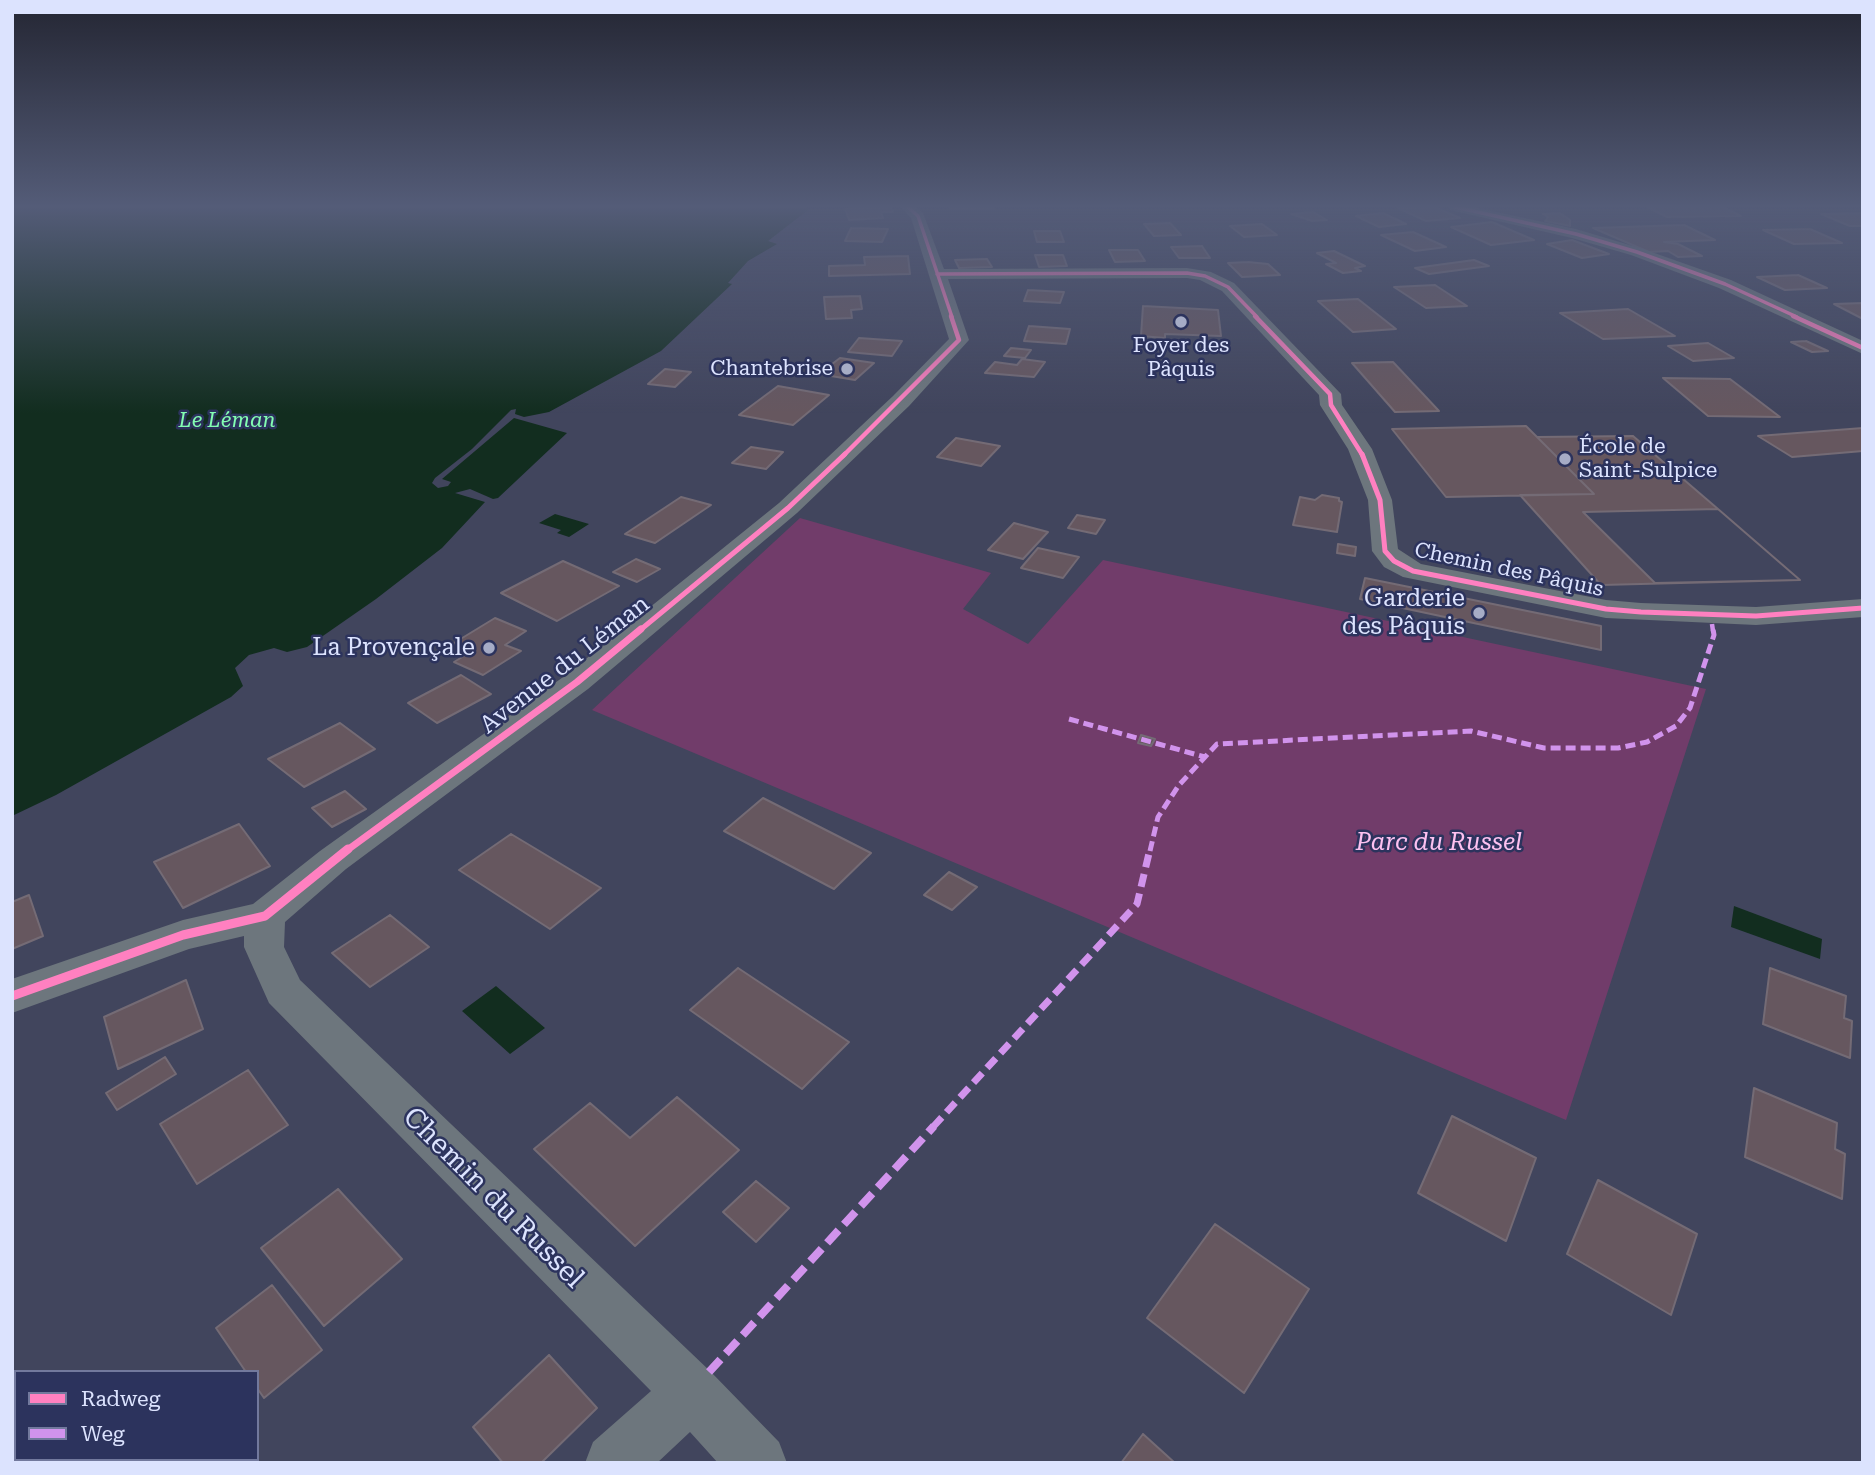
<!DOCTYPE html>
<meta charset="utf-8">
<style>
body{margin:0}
#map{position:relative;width:1875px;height:1475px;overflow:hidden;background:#41455d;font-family:"Roboto Serif",serif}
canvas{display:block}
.frame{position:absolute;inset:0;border:14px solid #dce3fe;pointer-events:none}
.legend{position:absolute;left:14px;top:1370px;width:245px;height:91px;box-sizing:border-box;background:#2c335d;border:2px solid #72799d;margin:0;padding:9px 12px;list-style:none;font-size:21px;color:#dce3fe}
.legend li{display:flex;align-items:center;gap:14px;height:35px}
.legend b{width:35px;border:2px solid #72799d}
</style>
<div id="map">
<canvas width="1875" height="1475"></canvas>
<div class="frame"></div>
<ul class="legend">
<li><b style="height:9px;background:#ff80c0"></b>Radweg</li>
<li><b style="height:9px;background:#d193ec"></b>Weg</li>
</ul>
</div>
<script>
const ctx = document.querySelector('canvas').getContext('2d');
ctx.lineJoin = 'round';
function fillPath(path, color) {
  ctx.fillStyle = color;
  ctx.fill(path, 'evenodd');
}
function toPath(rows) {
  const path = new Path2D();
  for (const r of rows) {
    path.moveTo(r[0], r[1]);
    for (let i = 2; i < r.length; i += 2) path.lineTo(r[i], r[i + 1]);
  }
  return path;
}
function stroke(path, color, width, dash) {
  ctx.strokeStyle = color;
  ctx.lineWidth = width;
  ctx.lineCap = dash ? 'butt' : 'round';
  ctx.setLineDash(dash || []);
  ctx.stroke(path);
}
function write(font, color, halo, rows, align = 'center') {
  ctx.font = font + ' "Roboto Serif",serif';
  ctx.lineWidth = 5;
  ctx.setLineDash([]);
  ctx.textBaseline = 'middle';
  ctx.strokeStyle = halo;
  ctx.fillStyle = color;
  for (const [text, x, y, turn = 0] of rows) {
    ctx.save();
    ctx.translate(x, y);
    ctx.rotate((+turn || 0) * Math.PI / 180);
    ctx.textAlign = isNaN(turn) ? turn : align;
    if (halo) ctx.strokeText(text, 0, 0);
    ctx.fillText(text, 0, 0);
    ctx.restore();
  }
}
fillPath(toPath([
 [800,518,991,573,963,609,1028,644,1103,560,1706,689,1566,1120,592,710]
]), '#713c6a');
fillPath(toPath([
 [12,207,807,207,808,210,768,241,777,244,748,261,728,283,732,284,661,351,549,412,524,417,515,414,516,409,511,410,472,449,435,478,432,483,438,488,448,486,451,482,442,479,514,418,567,433,498,498,493,499,470,489,455,493,485,502,442,548,376,599,307,647,287,652,274,648,249,655,235,668,243,686,231,697,56,795,12,816],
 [555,514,589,524,569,537,557,533,561,530,539,523],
 [1734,906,1822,939,1820,959,1731,927],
 [496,986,545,1028,510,1054,462,1011]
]), '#122d1f');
const building = toPath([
 [891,207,893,212,881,212,883,218,849,220,845,209,891,207],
 [950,207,993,207,994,209,950,209,950,207],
 [1435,207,1460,218,1426,221,1398,208,1435,207],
 [1647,207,1723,207,1741,216,1667,217,1647,207],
 [1313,212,1327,220,1312,221,1291,214,1313,212],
 [1383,213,1406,224,1379,227,1356,216,1383,213],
 [1560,213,1570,220,1570,226,1545,221,1548,217,1543,214,1560,213],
 [1863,213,1863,226,1850,226,1821,214,1863,213],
 [1492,222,1534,240,1491,245,1451,227,1492,222],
 [1170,223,1181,235,1154,236,1144,224,1170,223],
 [1262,224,1277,235,1244,237,1230,226,1262,224],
 [1684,225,1715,240,1664,242,1678,244,1702,256,1678,257,1668,251,1649,252,1593,228,1684,225],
 [851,228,888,229,882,242,845,241,851,228],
 [1810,229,1842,243,1794,244,1763,230,1810,229],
 [1034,231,1060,231,1064,242,1037,242,1034,231],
 [1413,232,1446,247,1415,251,1381,235,1413,232],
 [1572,240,1609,254,1582,258,1547,244,1572,240],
 [1202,246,1210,258,1179,258,1171,247,1202,246],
 [1109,250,1138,250,1145,261,1115,262,1109,250],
 [1334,251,1365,266,1355,268,1361,271,1343,273,1326,264,1336,263,1317,253,1334,251],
 [1035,255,1063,255,1067,266,1039,267,1035,255],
 [908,256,910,274,829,276,829,266,865,265,864,257,908,256],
 [987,259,992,267,959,268,955,260,987,259],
 [1474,260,1489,266,1429,274,1415,268,1474,260],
 [1248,262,1268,264,1280,275,1242,277,1228,263,1248,262],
 [1798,275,1827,288,1785,290,1757,277,1798,275],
 [1435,285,1467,306,1426,308,1394,287,1435,285],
 [1028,290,1064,292,1060,303,1024,301,1028,290],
 [860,296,862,309,851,310,852,318,826,319,824,297,860,296],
 [1358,299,1396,329,1353,332,1318,301,1358,299],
 [1863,303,1863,319,1834,304,1863,303],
 [1143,306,1218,310,1221,336,1165,334,1165,338,1141,336,1143,306],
 [1628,309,1675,336,1603,339,1560,313,1628,309],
 [1029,326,1070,329,1066,344,1024,341,1029,326],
 [859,338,902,341,892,356,848,352,859,338],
 [1806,341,1828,351,1812,352,1791,342,1806,341],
 [1708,343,1734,358,1693,361,1668,346,1708,343],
 [1011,348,1031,350,1025,358,1004,356,1011,348],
 [840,358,874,363,855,380,819,374,840,358],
 [1022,359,1045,362,1034,377,985,373,995,362,1017,365,1022,359],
 [1393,362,1439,411,1395,412,1352,363,1393,362],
 [665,369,691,372,675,387,648,384,665,369],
 [1663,378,1730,379,1780,417,1708,416,1663,378],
 [778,386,829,395,793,425,739,415,778,386],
 [1526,426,1594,494,1446,497,1392,429,1526,426],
 [1863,428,1863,451,1792,457,1758,436,1863,428],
 [1633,436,1718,509,1800,580,1601,585,1520,495,1594,494,1537,437,1633,436],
 [956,438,1000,446,981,466,937,457,956,438],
 [751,447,783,452,766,469,732,463,751,447],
 [1322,495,1339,498,1339,501,1342,502,1337,532,1293,525,1300,497,1315,500,1322,495],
 [681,497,711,505,655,543,625,534,681,497],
 [1718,509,1800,580,1655,583,1583,512,1718,509],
 [1077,515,1105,520,1096,534,1068,528,1077,515],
 [1014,523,1048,532,1023,559,988,550,1014,523],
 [1338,544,1356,547,1355,556,1337,553,1338,544],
 [1038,548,1079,557,1063,578,1021,568,1038,548],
 [636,559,660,569,637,582,613,572,636,559],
 [563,561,619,586,557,621,501,593,563,561],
 [1365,578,1601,626,1601,650,1360,599,1365,578],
 [495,618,526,631,505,645,521,651,483,675,454,662,472,651,454,643,495,618],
 [461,675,491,694,437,723,408,703,461,675],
 [340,723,375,749,304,787,268,759,340,723],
 [1141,735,1155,739,1151,746,1138,743,1141,735],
 [345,791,366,809,332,827,312,808,345,791],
 [763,798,871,853,834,889,724,831,763,798],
 [239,824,270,866,183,908,154,862,239,824],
 [511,834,601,888,550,929,459,870,511,834],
 [949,872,977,887,952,910,924,895,949,872],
 [29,895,43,936,12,949,12,902,29,895],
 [390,915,429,947,370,987,332,953,390,915],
 [738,968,849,1042,802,1089,690,1010,738,968],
 [1770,968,1846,996,1844,1018,1852,1021,1850,1058,1763,1024,1770,968],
 [186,980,203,1029,118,1069,104,1017,186,980],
 [165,1057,176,1074,117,1110,106,1093,165,1057],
 [248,1070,288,1125,197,1184,160,1124,248,1070],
 [1754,1088,1837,1123,1835,1149,1845,1154,1842,1199,1745,1157,1754,1088],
 [677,1097,739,1150,635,1246,534,1149,590,1103,630,1138,677,1097],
 [1452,1116,1536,1158,1506,1241,1418,1193,1452,1116],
 [1598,1180,1697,1234,1671,1315,1567,1254,1598,1180],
 [756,1181,789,1208,756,1242,723,1212,756,1181],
 [338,1189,402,1259,324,1326,261,1248,338,1189],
 [1215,1224,1309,1289,1244,1393,1147,1318,1215,1224],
 [272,1285,322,1350,264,1398,257,1388,257,1372,246,1372,216,1328,272,1285],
 [549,1355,597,1408,541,1463,503,1463,473,1427,549,1355],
 [1143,1434,1175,1463,1121,1463,1143,1434]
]);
fillPath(building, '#66575f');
stroke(building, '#746b75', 2);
fillPath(toPath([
 [901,207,916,207,923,213,944,269,1187,268,1211,272,1234,283,1341,394,1342,405,1372,449,1392,500,1398,549,1421,564,1606,600,1641,603,1756,607,1863,599,1863,617,1756,625,1606,618,1403,577,1384,567,1372,551,1368,500,1348,449,1320,405,1319,395,1222,291,1200,280,1187,278,948,279,969,340,909,406,797,513,588,689,346,869,285,922,284,947,300,980,711,1372,779,1442,787,1463,718,1463,690,1432,657,1463,585,1463,593,1442,651,1391,269,1003,244,947,244,936,189,949,12,1013,12,979,183,920,253,904,320,851,566,675,779,503,893,396,949,339,911,218,901,207],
 [1448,207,1473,207,1576,229,1643,249,1731,280,1863,341,1863,354,1719,288,1631,255,1572,238,1450,210,1448,207]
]), '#6d767d');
stroke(toPath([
 [1712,624,1713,631]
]), '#d193ec', 4.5, [8, 4.5]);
stroke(toPath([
 [1069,719,1205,757],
 [1150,851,1158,817,1179,785,1217,744,1471,731,1544,748,1618,748,1647,742,1676,726,1690,708,1714,635,1713,629]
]), '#d193ec', 5, [10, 5]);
stroke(toPath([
 [933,1127,1137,904,1150,849]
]), '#d193ec', 7, [13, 7]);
stroke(toPath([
 [709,1372,934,1126]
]), '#d193ec', 8, [17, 8]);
stroke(toPath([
 [908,207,918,216,952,317],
 [1455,207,1576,234,1637,252,1725,284,1797,317],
 [937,274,1187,273,1205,276,1228,287,1257,317]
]), '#ff80c0', 3.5);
stroke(toPath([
 [1255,316,1330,394,1331,405,1363,456],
 [1793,316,1863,348],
 [843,456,959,340,951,316]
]), '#ff80c0', 4.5);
stroke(toPath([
 [1362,454,1380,500,1385,551,1394,561,1413,571,1606,609,1641,612,1756,616,1863,608],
 [639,631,788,508,845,454]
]), '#ff80c0', 5);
stroke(toPath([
 [346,851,577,682,641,629]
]), '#ff80c0', 7);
stroke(toPath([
 [12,996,183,935,265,916,348,849]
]), '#ff80c0', 9);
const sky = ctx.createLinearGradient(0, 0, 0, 413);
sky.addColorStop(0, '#242633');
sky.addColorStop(0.5, '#545c78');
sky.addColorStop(1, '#545c7800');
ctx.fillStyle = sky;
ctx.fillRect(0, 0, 1875, 413);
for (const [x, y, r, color] of [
 [1181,322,7,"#a6acc6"],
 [847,369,7,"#a6acc6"],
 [1565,459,7,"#a6acc6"],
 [1479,613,7,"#a6acc6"],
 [489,648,7,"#a6acc6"]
]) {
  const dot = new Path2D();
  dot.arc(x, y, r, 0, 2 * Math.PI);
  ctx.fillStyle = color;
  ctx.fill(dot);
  stroke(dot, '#2c335d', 2.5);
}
write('21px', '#dce3fe', '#2c335d', [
 ["Foyer des",1181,346],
 ["Pâquis",1181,370],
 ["Chantebrise",833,369,"right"],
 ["École de",1579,447,"left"],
 ["Saint-Sulpice",1579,471,"left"]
]);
write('italic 21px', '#83fdb2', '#2c335d', [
 ["Le Léman",227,421]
]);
write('21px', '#dce3fe', '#2c335d', [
 ["Chemin des Pâquis",1509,570,12]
]);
write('24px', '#dce3fe', '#2c335d', [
 ["Garderie",1465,599],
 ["des Pâquis",1465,627],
 ["La Provençale",475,648]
], 'right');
write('24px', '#dce3fe', '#2c335d', [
 ["Avenue du Léman",565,665,-38]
]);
write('italic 24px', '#fdc1f0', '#2c335d', [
 ["Parc du Russel",1439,843]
]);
write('28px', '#dce3fe', '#2c335d', [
 ["Chemin du Russel",493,1198,45]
]);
</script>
